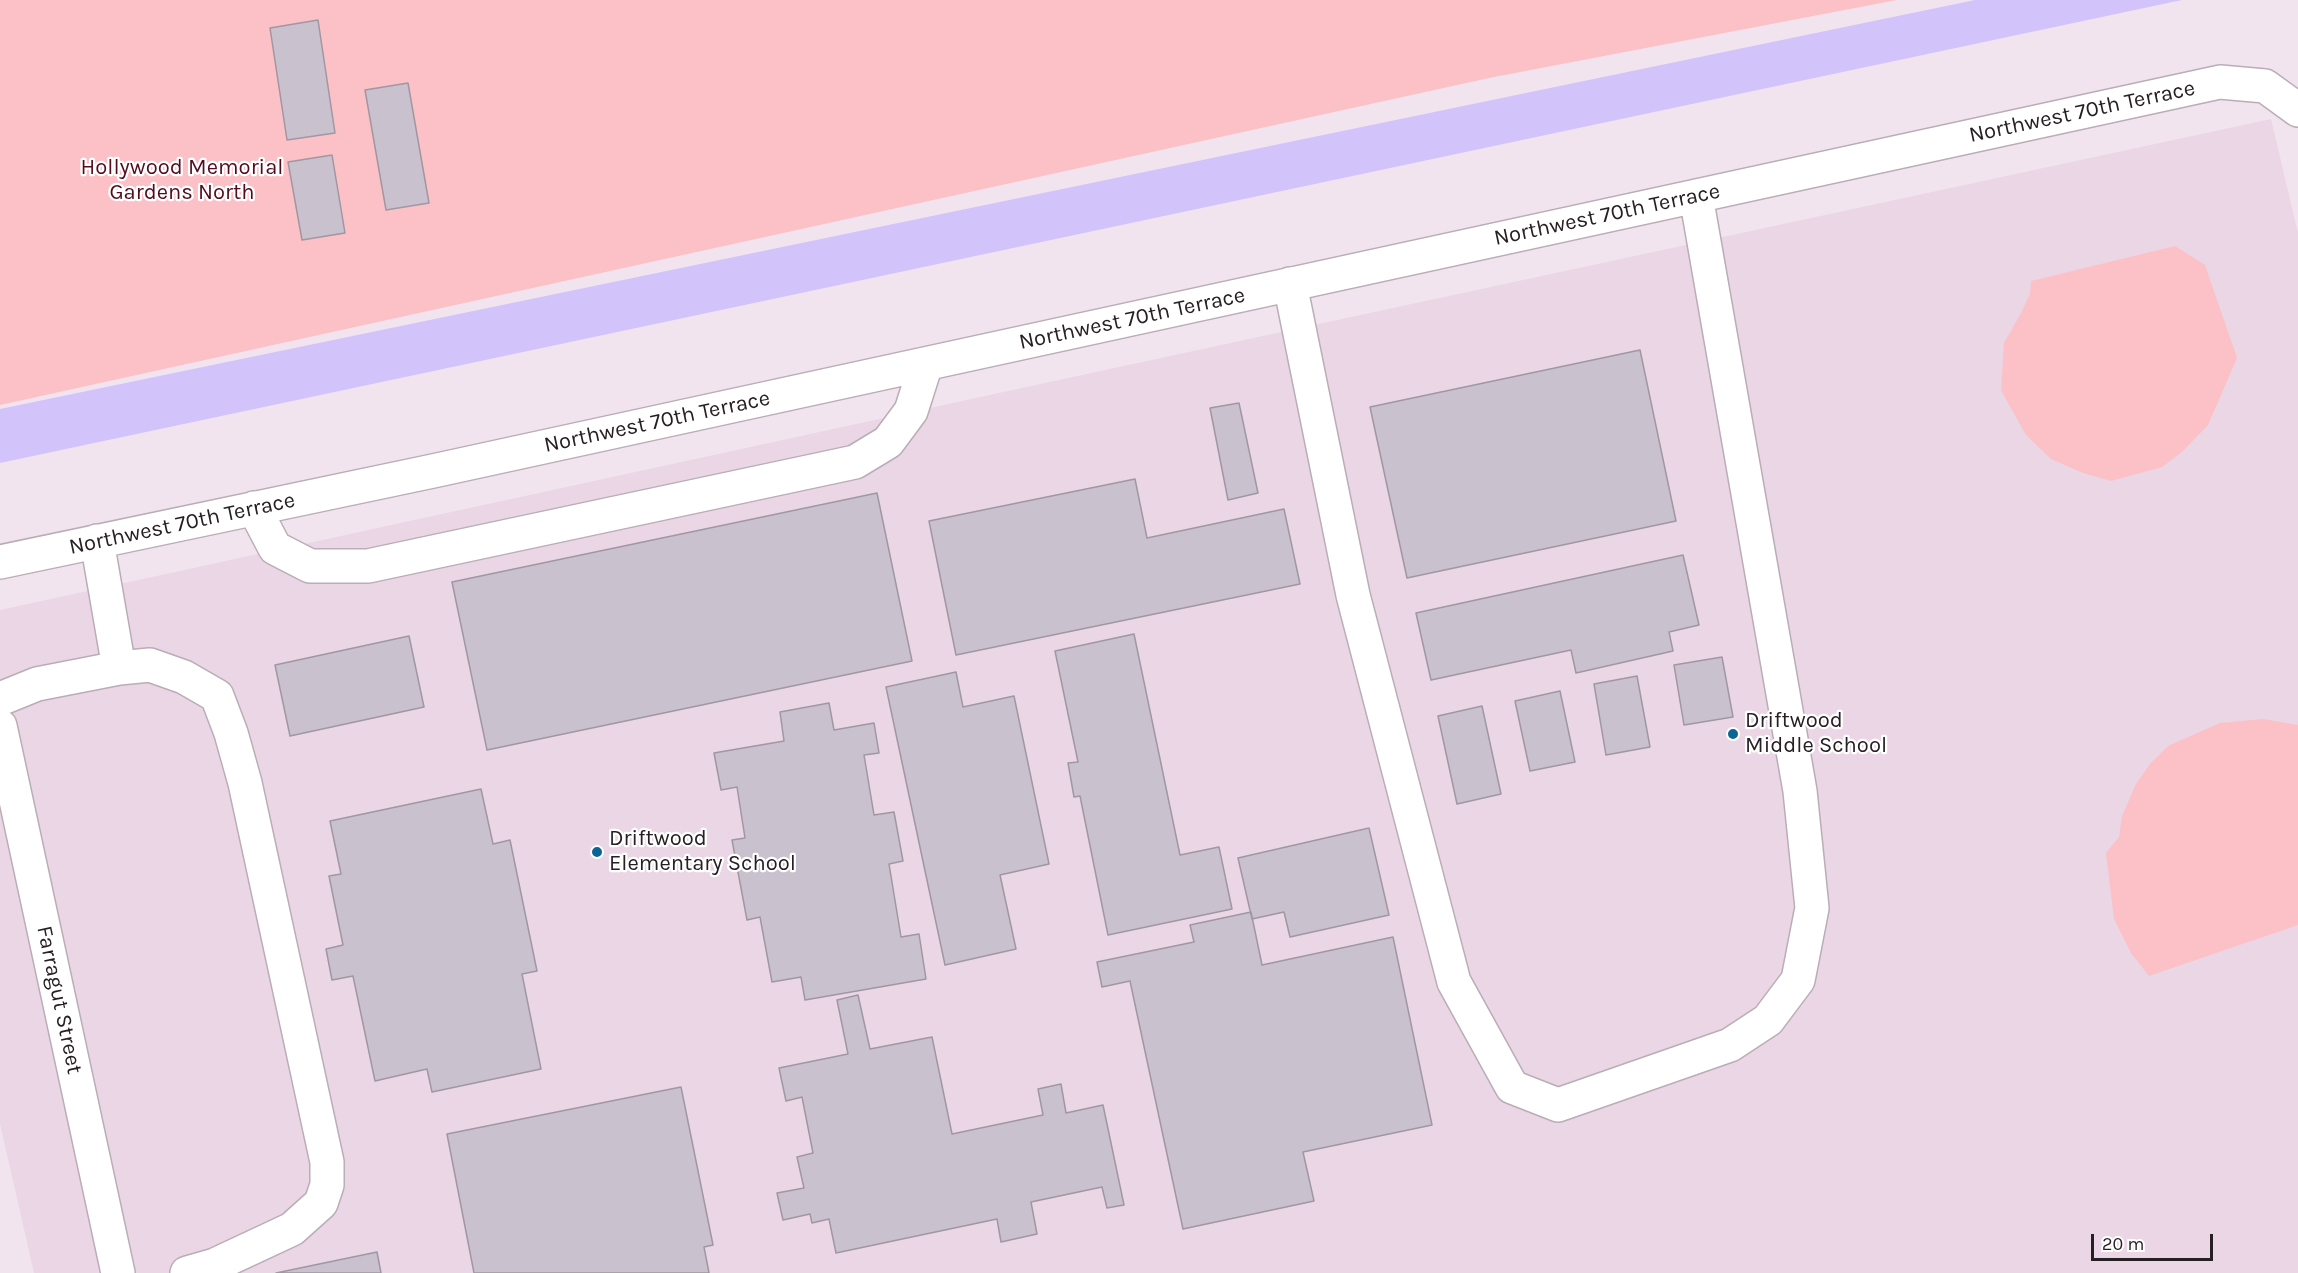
<!DOCTYPE html>
<style>
body{margin:0}
#map{position:relative;width:2298px;height:1273px;overflow:hidden;background:#f2e4ef;font-family:Karla,sans-serif}
canvas{display:block}
.scale{position:absolute;left:2091px;top:1234px;width:122px;height:27px;box-sizing:border-box;border:3px solid #262024;border-top:0;padding-left:8px;font-size:18px;line-height:21px;white-space:nowrap;color:#262024;-webkit-text-stroke:4px #fff;paint-order:stroke}
</style>
<div id="map">
<canvas width="2298" height="1273"></canvas>
<div class="scale">20 m</div>
</div>
<script>
const ctx = document.querySelector('canvas').getContext('2d');
ctx.lineJoin = 'round';
function fillPath(path, color) {
  ctx.fillStyle = color;
  ctx.fill(path, 'evenodd');
}
function toPath(rows) {
  const path = new Path2D();
  for (const r of rows) {
    path.moveTo(r[0], r[1]);
    for (let i = 2; i < r.length; i += 2) path.lineTo(r[i], r[i + 1]);
  }
  return path;
}
function stroke(path, color, width, dash) {
  ctx.strokeStyle = color;
  ctx.lineWidth = width;
  ctx.lineCap = dash ? 'butt' : 'round';
  ctx.setLineDash(dash || []);
  ctx.stroke(path);
}
function write(font, color, halo, rows, align = 'center') {
  ctx.font = font + ' Karla,sans-serif';
  ctx.lineWidth = 4.5;
  ctx.setLineDash([]);
  ctx.textBaseline = 'middle';
  ctx.strokeStyle = halo;
  ctx.fillStyle = color;
  for (const [text, x, y, turn = 0] of rows) {
    ctx.save();
    ctx.translate(x, y);
    ctx.rotate((+turn || 0) * Math.PI / 180);
    ctx.textAlign = isNaN(turn) ? turn : align;
    if (halo) ctx.strokeText(text, 0, 0);
    ctx.fillText(text, 0, 0);
    ctx.restore();
  }
}
fillPath(toPath([
 [2271,119,2298,233,2298,1273,34,1273,0,1124,0,610,1091,373]
]), '#ead6e5');
fillPath(toPath([
 [0,0,1897,0,1489,78,0,405],
 [2175,246,2205,265,2237,358,2208,425,2183,451,2162,467,2111,481,2083,473,2051,459,2026,435,2001,390,2004,343,2020,315,2030,294,2031,281],
 [2263,719,2298,725,2298,925,2149,976,2131,953,2114,919,2106,853,2119,837,2122,816,2136,784,2150,764,2168,746,2220,723]
]), '#fcc1c6');
fillPath(toPath([
 [1975,0,2182,0,0,463,0,409]
]), '#d3c3fb');
const building = toPath([
 [318,20,335,133,287,140,270,28,318,20],
 [408,83,429,203,386,210,365,90,408,83],
 [332,155,345,233,302,240,288,162,332,155],
 [1640,350,1676,521,1407,578,1370,407,1640,350],
 [1239,403,1258,493,1228,500,1210,408,1239,403],
 [1135,479,1147,538,1284,509,1300,584,956,655,929,521,1135,479],
 [877,493,912,661,487,750,452,582,877,493],
 [1683,555,1699,625,1669,632,1673,651,1576,673,1571,650,1431,680,1416,613,1683,555],
 [1134,634,1180,855,1219,847,1232,909,1108,935,1080,796,1074,797,1068,763,1078,762,1055,651,1134,634],
 [409,636,424,707,290,736,275,665,409,636],
 [1722,657,1733,717,1684,725,1674,665,1722,657],
 [956,672,963,707,1014,696,1049,864,1000,875,1016,949,945,965,886,687,956,672],
 [1637,676,1650,747,1606,755,1594,684,1637,676],
 [1560,691,1575,762,1530,771,1515,701,1560,691],
 [829,703,834,730,874,723,879,753,864,755,874,815,894,812,903,861,889,864,901,937,919,934,926,979,805,1000,801,977,772,982,760,917,747,920,732,840,745,838,737,787,721,790,714,753,784,741,780,712,829,703],
 [1482,706,1501,794,1457,804,1438,716,1482,706],
 [481,789,493,844,510,840,537,971,522,974,541,1069,432,1092,427,1069,375,1081,353,976,332,980,326,949,343,945,329,876,341,874,330,821,481,789],
 [1369,828,1389,915,1290,937,1284,912,1252,919,1238,858,1369,828],
 [1251,912,1262,965,1393,937,1432,1125,1303,1152,1314,1201,1183,1229,1130,981,1102,987,1097,962,1194,942,1190,925,1251,912],
 [858,995,870,1049,932,1037,952,1134,1043,1115,1038,1089,1061,1084,1066,1113,1103,1105,1124,1205,1107,1208,1102,1187,1031,1202,1037,1234,1001,1242,997,1219,836,1253,829,1219,812,1223,810,1214,783,1220,777,1193,804,1188,797,1157,813,1153,802,1097,786,1101,779,1068,848,1054,837,1000,858,995],
 [681,1087,713,1245,704,1247,709,1273,474,1273,447,1134,681,1087],
 [377,1252,381,1273,276,1273,377,1252]
]);
fillPath(building, '#cac1ce');
stroke(building, '#a097a3', 1.5);
const minor = toPath([
 [1290,284,1353,595,1454,982,1512,1087,1558,1105,1730,1045,1768,1020,1798,980,1812,908,1800,791,1696,196],
 [254,508,275,548,310,566,368,566,855,462,888,442,911,411,926,364],
 [97,541,119,668],
 [0,562,433,471,2220,82,2265,86,2298,110],
 [0,699,37,684,119,668,150,665,184,677,217,696,231,733,245,783,327,1162,327,1185,321,1203,292,1229,215,1265,187,1273],
 [0,726,118,1273]
]);
stroke(minor, '#baadb6', 36);
stroke(minor, '#fff', 33);
for (const [x, y, r, color] of [
 [1733,734,6,"#0b6494"],
 [597,852,6,"#0b6494"]
]) {
  const dot = new Path2D();
  dot.arc(x, y, r, 0, 2 * Math.PI);
  ctx.fillStyle = color;
  ctx.fill(dot);
  stroke(dot, '#fff', 2);
}
write('22px', '#262024', '#fff', [
 ["Northwest 70th Terrace",2082,112,-12],
 ["Northwest 70th Terrace",1607,215,-12],
 ["Northwest 70th Terrace",1132,319,-12],
 ["Northwest 70th Terrace",657,422,-12],
 ["Northwest 70th Terrace",182,524,-12],
 ["Farragut Street",59,1000,78]
]);
write('22px', '#530b1d', '#fff', [
 ["Hollywood Memorial",182,168],
 ["Gardens North",182,193]
]);
write('22px', '#262024', '#fff', [
 ["Driftwood",1745,721],
 ["Middle School",1745,746],
 ["Driftwood",609,839],
 ["Elementary School",609,864]
], 'left');
</script>
